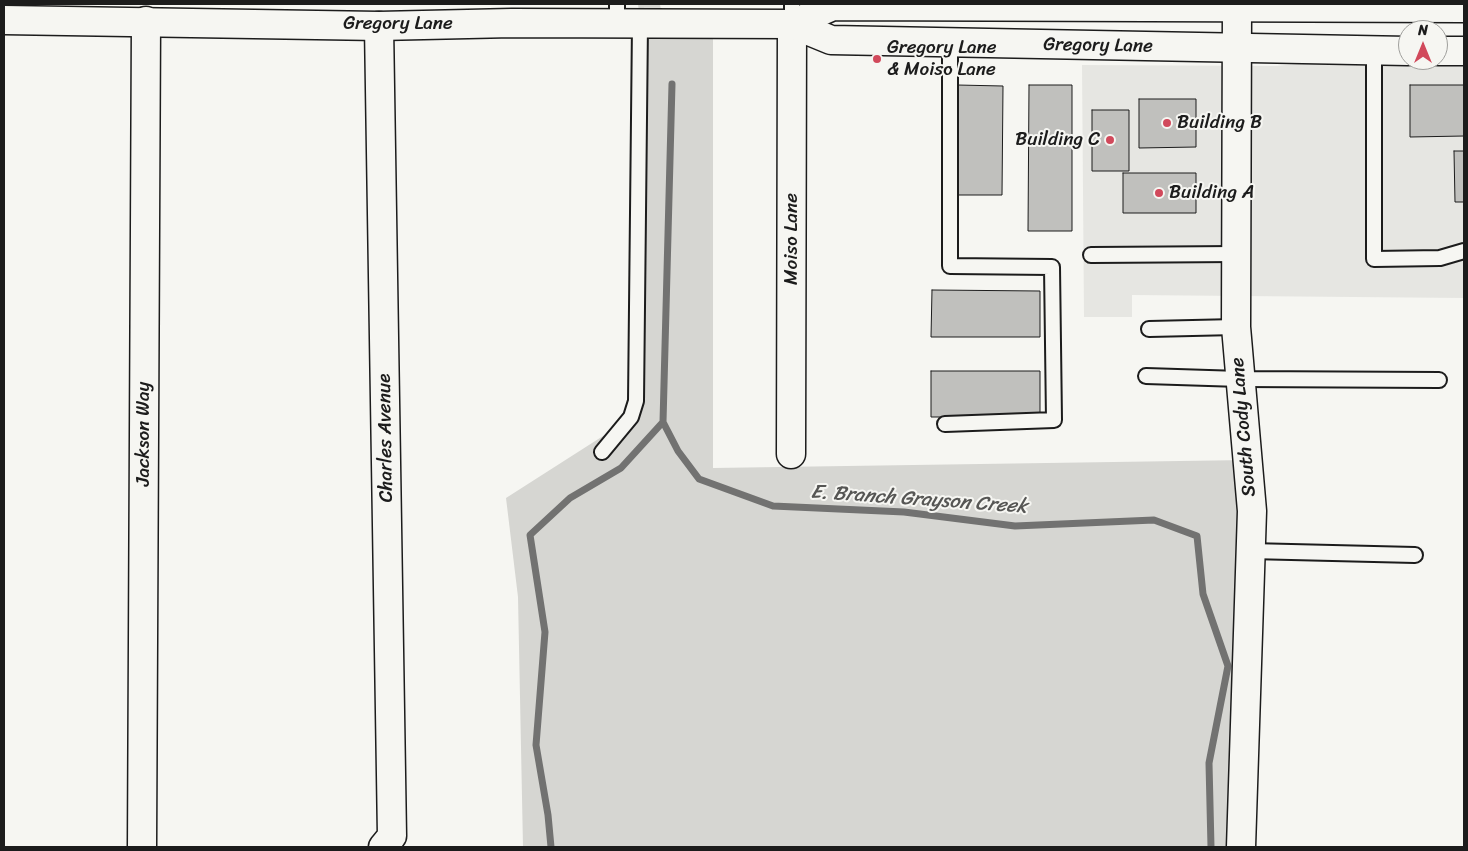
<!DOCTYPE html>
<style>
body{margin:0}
#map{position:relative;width:1468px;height:851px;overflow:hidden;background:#f6f6f2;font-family:Sriracha,sans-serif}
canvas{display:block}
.frame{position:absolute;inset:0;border:5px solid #1c1c1c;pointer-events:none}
.north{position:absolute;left:1398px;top:20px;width:50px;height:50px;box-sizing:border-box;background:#f6f6f2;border:1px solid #9f9f9c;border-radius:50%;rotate:0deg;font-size:14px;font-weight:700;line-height:20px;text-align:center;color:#1c1c1c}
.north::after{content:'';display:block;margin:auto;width:18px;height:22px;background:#d1495b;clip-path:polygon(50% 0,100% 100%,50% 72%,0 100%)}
</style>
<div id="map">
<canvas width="1468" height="851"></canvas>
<div class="frame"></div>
<div class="north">N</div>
</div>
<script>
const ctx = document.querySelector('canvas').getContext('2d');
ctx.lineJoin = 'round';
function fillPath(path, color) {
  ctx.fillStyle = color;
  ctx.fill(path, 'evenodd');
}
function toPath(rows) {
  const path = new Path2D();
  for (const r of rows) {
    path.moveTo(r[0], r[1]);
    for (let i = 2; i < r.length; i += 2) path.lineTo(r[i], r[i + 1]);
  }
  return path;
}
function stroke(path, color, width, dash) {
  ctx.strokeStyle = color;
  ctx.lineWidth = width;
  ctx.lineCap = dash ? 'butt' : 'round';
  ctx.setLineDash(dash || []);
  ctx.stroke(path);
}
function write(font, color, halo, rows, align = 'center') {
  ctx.font = font + ' Sriracha,sans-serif';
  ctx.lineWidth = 4;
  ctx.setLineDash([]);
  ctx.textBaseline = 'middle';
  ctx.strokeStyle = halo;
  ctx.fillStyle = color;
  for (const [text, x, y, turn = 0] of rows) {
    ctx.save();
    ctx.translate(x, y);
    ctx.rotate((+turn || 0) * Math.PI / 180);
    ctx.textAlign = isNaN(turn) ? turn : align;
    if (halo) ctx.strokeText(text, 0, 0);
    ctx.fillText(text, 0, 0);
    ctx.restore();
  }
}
fillPath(toPath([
 [1464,51,1464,298,1132,295,1132,317,1084,317,1082,65,1276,66,1408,53,1408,60,1438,60]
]), '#e6e6e2');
fillPath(toPath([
 [638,4,660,4,663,24,713,24,713,468,1247,460,1241,847,523,847,518,597,506,498,639,413,640,24]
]), '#d6d6d2');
stroke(toPath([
 [672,84,663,422,678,451,699,479,773,506,904,512,1015,526,1154,520,1197,536,1203,594,1228,666,1209,763,1211,847],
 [551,847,548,815,536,745,545,632,530,535,570,498,621,468,663,422]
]), '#727271', 7);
const building = toPath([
 [957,85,1003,86,1002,195,956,195,957,85],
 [1029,85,1072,85,1072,231,1028,231,1029,85],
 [1410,85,1464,85,1464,136,1410,137,1410,85],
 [1139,99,1196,99,1196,147,1139,148,1139,99],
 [1092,110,1129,110,1129,171,1092,171,1092,110],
 [1454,151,1464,151,1464,202,1455,202,1454,151],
 [1123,173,1196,173,1196,213,1123,213,1123,173],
 [932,290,1040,291,1040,337,931,337,932,290],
 [931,371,1040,371,1040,417,931,417,931,371]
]);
fillPath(building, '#c0c0bd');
stroke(building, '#1c1c1c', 1);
const service = toPath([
 [617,24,617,4],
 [792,24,792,4],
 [1374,50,1374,259,1440,258,1464,251],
 [1091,255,1237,254],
 [1149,329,1236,327],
 [1146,376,1240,379,1439,380],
 [945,424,1054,420,1052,267,950,266,950,43],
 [602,452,631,417,636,401,640,24],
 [1250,551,1415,555]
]);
const minor = toPath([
 [1237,6,1236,327,1252,511,1241,847],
 [379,26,392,836,383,847],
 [791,454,792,24],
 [142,847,146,21]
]);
const secondary = toPath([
 [4,20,379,26,512,23,792,24,831,40,1408,51],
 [792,24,833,6,1464,8],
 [1438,51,1464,51]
]);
stroke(service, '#1c1c1c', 18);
stroke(minor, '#1c1c1c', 31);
stroke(secondary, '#1c1c1c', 31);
stroke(service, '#f6f6f2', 14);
stroke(minor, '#f6f6f2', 28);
stroke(secondary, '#f6f6f2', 28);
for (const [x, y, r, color] of [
 [877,59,5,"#d1495b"],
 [1167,123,5,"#d1495b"],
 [1110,140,5,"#d1495b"],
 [1159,193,5,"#d1495b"]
]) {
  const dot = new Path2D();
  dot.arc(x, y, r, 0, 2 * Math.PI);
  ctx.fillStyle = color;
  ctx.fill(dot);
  stroke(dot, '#f6f6f2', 2);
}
write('19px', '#1c1c1c', '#f6f6f2', [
 ["Gregory Lane",398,24],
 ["Gregory Lane",1098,46,1],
 ["Moiso Lane",792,239,-90],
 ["South Cody Lane",1244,427,-95],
 ["Jackson Way",144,434,-90],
 ["Charles Avenue",386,438,-91]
]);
write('19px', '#1c1c1c', '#f6f6f2', [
 ["Gregory Lane",887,48],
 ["& Moiso Lane",887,70],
 ["Building B",1177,123],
 ["Building C",1100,140,"right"],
 ["Building A",1169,193]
], 'left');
write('italic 20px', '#565654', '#f6f6f2', [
 ["E. Branch Grayson Creek",919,500,4]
]);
</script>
